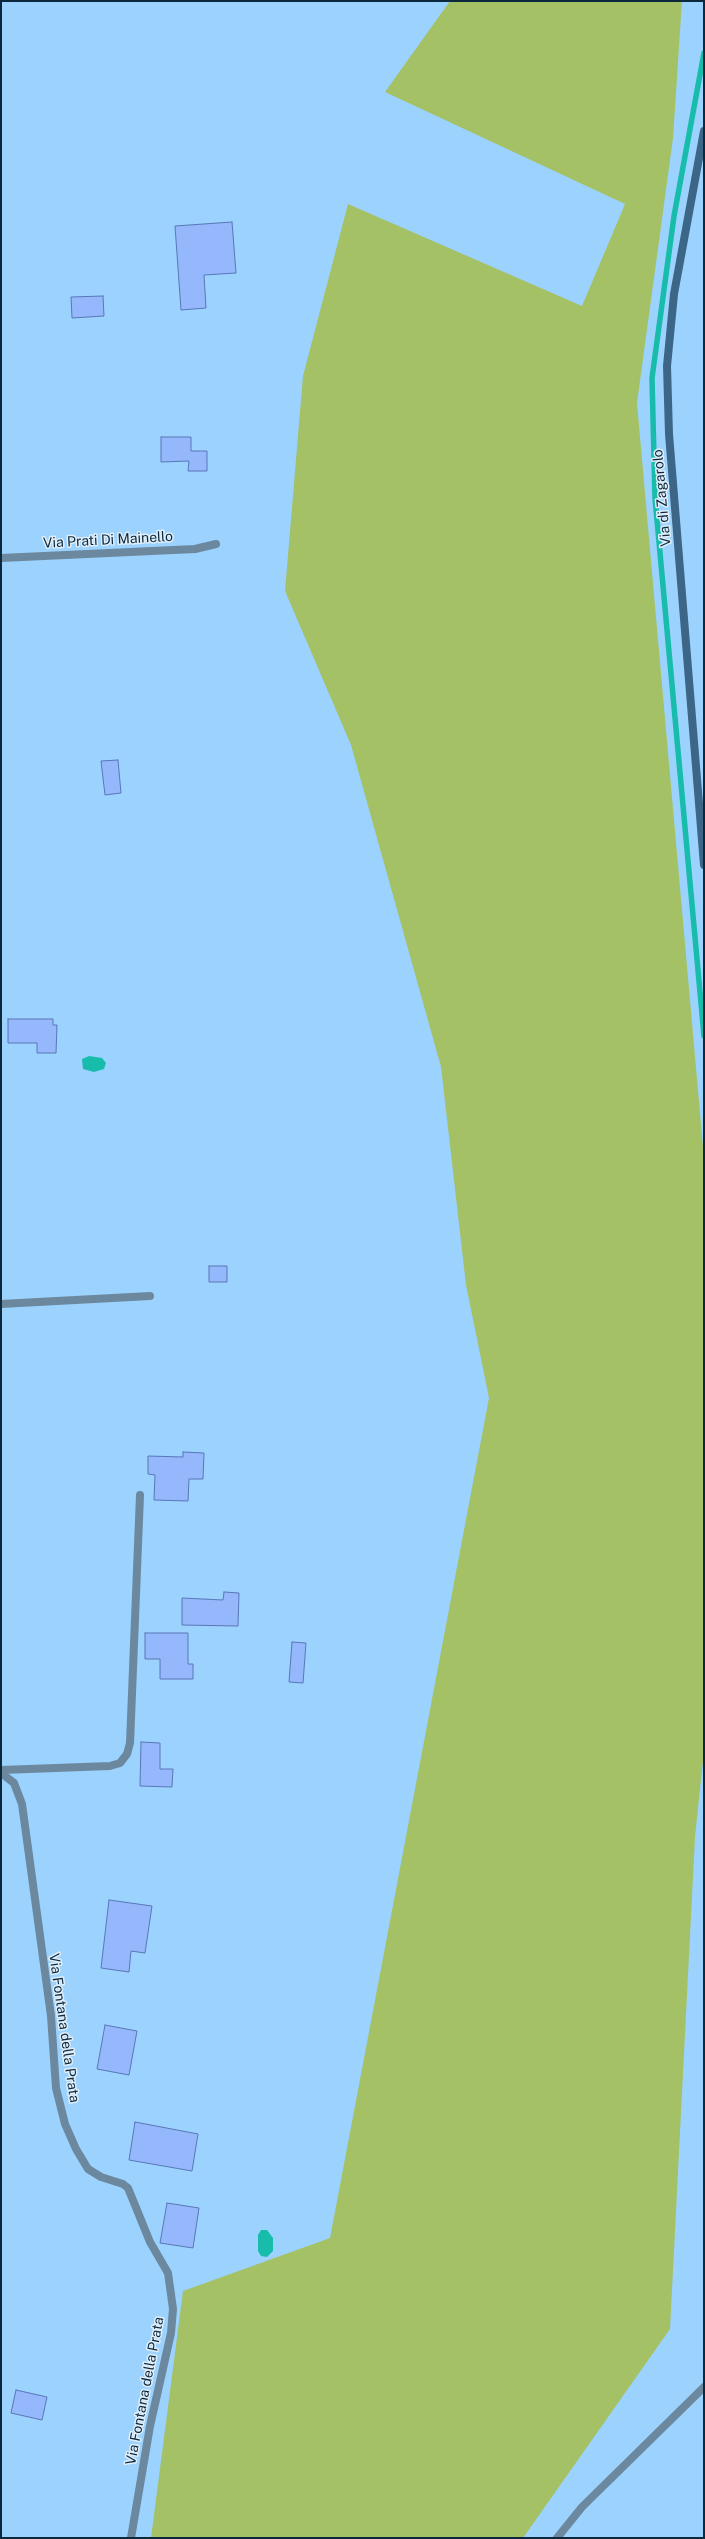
<!DOCTYPE html>
<style>
body{margin:0}
#map{position:relative;width:705px;height:2539px;overflow:hidden;background:#9cd2fe;font-family:"Public Sans",sans-serif}
canvas{display:block}
.frame{position:absolute;inset:0;border:2px solid #0b283d;pointer-events:none}
</style>
<div id="map">
<canvas width="705" height="2539"></canvas>
<div class="frame"></div>
</div>
<script>
const ctx = document.querySelector('canvas').getContext('2d');
ctx.lineJoin = 'round';
function fillPath(path, color) {
  ctx.fillStyle = color;
  ctx.fill(path, 'evenodd');
}
function toPath(rows) {
  const path = new Path2D();
  for (const r of rows) {
    path.moveTo(r[0], r[1]);
    for (let i = 2; i < r.length; i += 2) path.lineTo(r[i], r[i + 1]);
  }
  return path;
}
function stroke(path, color, width, dash) {
  ctx.strokeStyle = color;
  ctx.lineWidth = width;
  ctx.lineCap = dash ? 'butt' : 'round';
  ctx.setLineDash(dash || []);
  ctx.stroke(path);
}
function write(font, color, halo, rows, align = 'center') {
  ctx.font = font + ' "Public Sans",sans-serif';
  ctx.lineWidth = 3;
  ctx.setLineDash([]);
  ctx.textBaseline = 'middle';
  ctx.strokeStyle = halo;
  ctx.fillStyle = color;
  for (const [text, x, y, turn = 0] of rows) {
    ctx.save();
    ctx.translate(x, y);
    ctx.rotate((+turn || 0) * Math.PI / 180);
    ctx.textAlign = isNaN(turn) ? turn : align;
    if (halo) ctx.strokeText(text, 0, 0);
    ctx.fillText(text, 0, 0);
    ctx.restore();
  }
}
fillPath(toPath([
 [450,1,682,1,673,138,637,403,704,1158,704,1751,695,1837,670,2329,523,2538,151,2538,183,2291,330,2238,489,1398,466,1285,441,1067,351,745,285,591,303,376,348,204,582,306,625,204,385,92]
]), '#a5c166');
fillPath(toPath([
 [89,1056,102,1058,106,1063,104,1069,94,1072,83,1069,82,1059],
 [261,2230,267,2230,273,2238,273,2251,267,2257,261,2256,258,2251,258,2235]
]), '#18bcab');
stroke(toPath([
 [704,53,674,216,652,378,655,498,704,1036]
]), '#18bcab', 5.5);
const building = toPath([
 [232,222,236,273,204,275,206,308,181,310,175,226,232,222],
 [103,296,104,316,72,318,71,297,103,296],
 [161,437,191,437,191,451,207,451,207,471,188,471,189,461,161,462,161,437],
 [118,760,121,793,105,795,101,761,118,760],
 [8,1019,53,1019,53,1025,57,1025,56,1053,37,1053,37,1043,8,1043,8,1019],
 [209,1266,227,1266,227,1282,209,1282,209,1266],
 [183,1452,204,1453,203,1479,189,1479,188,1501,154,1500,155,1475,148,1474,148,1456,183,1457,183,1452],
 [224,1592,239,1593,238,1626,182,1625,182,1598,223,1600,224,1592],
 [145,1633,188,1633,188,1664,193,1664,193,1679,160,1679,160,1659,145,1659,145,1633],
 [292,1642,306,1643,303,1683,289,1682,292,1642],
 [141,1742,160,1743,160,1769,173,1769,172,1787,140,1786,141,1742],
 [109,1900,152,1906,145,1953,131,1951,129,1972,101,1968,109,1900],
 [105,2025,137,2031,129,2075,97,2069,105,2025],
 [135,2122,198,2134,192,2171,129,2160,135,2122],
 [167,2203,199,2208,193,2248,160,2243,167,2203],
 [16,2390,47,2397,42,2420,11,2413,16,2390]
]);
fillPath(building, '#95b7fb');
stroke(building, '#5877b6', 1);
stroke(toPath([
 [1,1304,150,1296],
 [1,1770,110,1766,120,1763,127,1754,130,1743,140,1495],
 [557,2538,582,2507,704,2387]
]), '#6c889e', 8);
stroke(toPath([
 [1,558,195,549,216,544],
 [1,1773,14,1783,22,1804,51,2016,56,2088,65,2124,76,2149,88,2169,101,2177,123,2184,128,2188,150,2242,168,2273,173,2309,171,2333,150,2426,131,2538]
]), '#6c889e', 8);
stroke(toPath([
 [704,131,674,294,667,366,669,434,704,865]
]), '#3c6687', 8);
write('14px', '#0b283d', '#e0eef9', [
 ["Via di Zagarolo",662,498,-95],
 ["Via Prati Di Mainello",108,540,-3],
 ["Via Fontana della Prata",64,2028,82],
 ["Via Fontana della Prata",145,2391,-79]
]);
</script>
